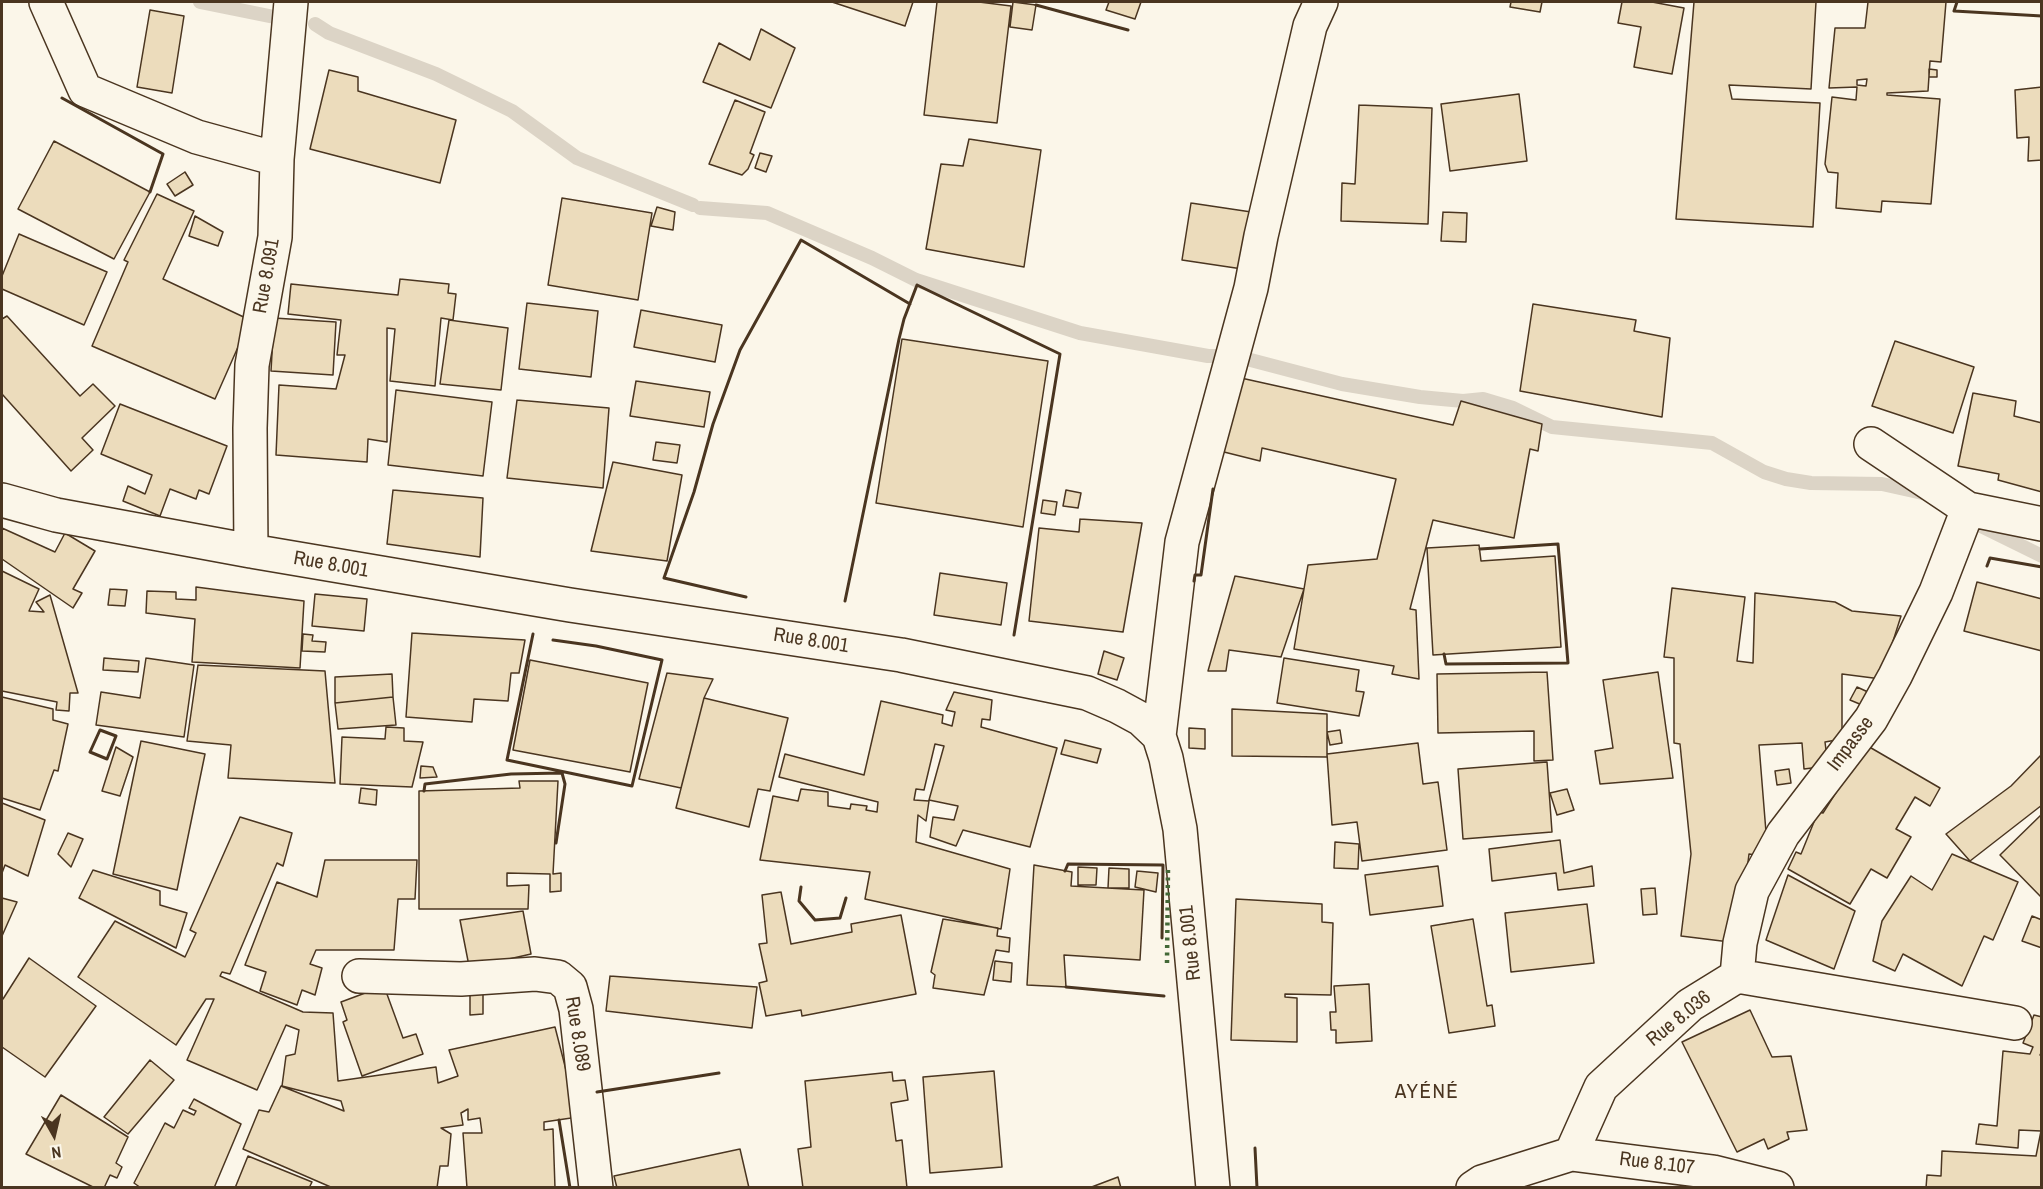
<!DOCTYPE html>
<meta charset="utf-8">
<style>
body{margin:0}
#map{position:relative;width:2043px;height:1189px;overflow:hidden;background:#fbf6e9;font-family:"Archivo Narrow",sans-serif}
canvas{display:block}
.frame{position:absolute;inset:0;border:3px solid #4a3520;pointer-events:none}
.north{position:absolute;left:24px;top:1105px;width:60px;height:60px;-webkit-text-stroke:4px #fbf6e9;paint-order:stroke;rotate:172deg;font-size:16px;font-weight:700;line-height:24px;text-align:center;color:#4a3520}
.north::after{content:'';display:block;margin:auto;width:21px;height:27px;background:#4a3520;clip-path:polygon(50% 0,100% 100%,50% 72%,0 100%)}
</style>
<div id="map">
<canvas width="2043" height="1189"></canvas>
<div class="frame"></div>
<div class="north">N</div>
</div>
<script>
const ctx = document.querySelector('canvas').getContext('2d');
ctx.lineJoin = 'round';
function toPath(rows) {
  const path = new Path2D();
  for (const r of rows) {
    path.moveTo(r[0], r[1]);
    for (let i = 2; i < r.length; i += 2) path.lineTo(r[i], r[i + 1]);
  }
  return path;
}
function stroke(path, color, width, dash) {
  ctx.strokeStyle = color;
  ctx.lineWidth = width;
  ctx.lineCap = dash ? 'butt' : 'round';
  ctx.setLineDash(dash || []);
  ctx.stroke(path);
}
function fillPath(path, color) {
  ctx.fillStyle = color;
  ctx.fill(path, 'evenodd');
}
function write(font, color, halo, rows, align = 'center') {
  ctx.font = font + ' "Archivo Narrow",sans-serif';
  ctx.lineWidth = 4.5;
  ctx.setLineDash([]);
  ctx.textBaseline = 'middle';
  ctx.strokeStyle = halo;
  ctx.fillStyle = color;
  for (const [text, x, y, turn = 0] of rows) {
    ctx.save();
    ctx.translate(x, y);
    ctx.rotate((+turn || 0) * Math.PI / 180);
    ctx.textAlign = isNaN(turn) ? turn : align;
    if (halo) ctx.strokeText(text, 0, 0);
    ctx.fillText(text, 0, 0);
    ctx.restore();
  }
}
stroke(toPath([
 [200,2,289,20],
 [315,24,329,33,436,74,512,111,577,158,693,205],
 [700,208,767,213,872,258,916,280,1080,333,1208,356,1234,356],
 [1243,358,1342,384,1420,397,1463,401,1483,399,1513,408,1552,427,1712,443,1764,472,1786,479,1811,483,1882,484,1927,494],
 [1979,525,2042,556]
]), '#dcd4c6', 14);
const building = toPath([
 [832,2,913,2,905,26,832,2],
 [937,2,979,2,1011,6,997,123,924,115,937,2],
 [1013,2,1036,5,1032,30,1010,27,1013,2],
 [1109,2,1141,2,1135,19,1106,10,1109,2],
 [1511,2,1542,2,1540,12,1510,7,1511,2],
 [1622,2,1652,2,1684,8,1672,74,1634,67,1641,27,1618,23,1622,2],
 [1694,2,1816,2,1811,89,1729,85,1732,99,1820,103,1813,227,1676,219,1694,2],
 [1868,2,1946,2,1941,62,1930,61,1928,91,1887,93,1887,95,1940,99,1931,204,1882,201,1881,212,1836,208,1838,173,1828,172,1825,164,1832,97,1856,100,1857,87,1829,88,1835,28,1865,28,1868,2],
 [1867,79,1866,86,1857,85,1857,80,1867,79],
 [150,10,184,16,172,93,137,87,150,10],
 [761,29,795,48,771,108,703,82,719,43,750,60,761,29],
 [1929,69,1937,70,1937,77,1929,77,1929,69],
 [329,70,358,77,358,91,456,120,440,183,310,149,329,70],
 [2042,87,2042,160,2028,161,2029,137,2017,138,2015,90,2042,87],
 [1519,94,1527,161,1450,171,1441,104,1519,94],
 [735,100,765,112,750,153,754,155,748,169,742,175,709,164,735,100],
 [1359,105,1432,108,1428,224,1341,221,1342,183,1355,184,1359,105],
 [969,139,1041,150,1024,267,926,249,941,164,963,166,969,139],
 [54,141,150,192,114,259,18,209,54,141],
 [760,153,772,156,766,172,755,168,760,153],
 [185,172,193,185,175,196,167,184,185,172],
 [157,194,194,211,163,279,250,320,215,399,92,346,128,262,124,260,157,194],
 [562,198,652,213,638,300,548,285,562,198],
 [1191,203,1258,213,1249,270,1182,260,1191,203],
 [657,207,675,212,673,230,651,226,657,207],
 [1443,212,1467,213,1466,242,1441,241,1443,212],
 [195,216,223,232,218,246,189,236,195,216],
 [19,234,107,272,84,325,2,289,2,276,19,234],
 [400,279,449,284,448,293,456,294,453,320,441,318,435,386,390,381,395,329,387,328,387,442,368,439,367,462,276,455,279,385,336,389,345,355,337,355,341,320,288,314,291,284,398,295,400,279],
 [527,303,598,311,591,377,519,369,527,303],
 [1533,304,1636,320,1634,331,1670,338,1662,417,1520,391,1533,304],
 [641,310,722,325,715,362,634,347,641,310],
 [7,316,80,396,93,384,115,406,82,438,93,450,71,471,2,394,2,319,7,316],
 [274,318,336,322,333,375,271,371,274,318],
 [449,320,508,328,501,390,440,384,449,320],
 [902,339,1048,361,1023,527,876,503,902,339],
 [1895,341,1974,367,1953,433,1872,406,1895,341],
 [1232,376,1453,425,1461,401,1542,424,1538,451,1530,449,1514,538,1433,520,1410,609,1416,610,1419,679,1392,674,1394,666,1294,649,1308,565,1377,559,1396,479,1262,448,1260,461,1212,449,1232,376],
 [636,381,710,392,704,427,630,416,636,381],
 [396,390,492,402,483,476,388,465,396,390],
 [1973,393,2016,401,2014,416,2042,423,2042,492,1998,480,1999,474,1958,466,1973,393],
 [517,400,609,408,603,488,507,478,517,400],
 [120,404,227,446,209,494,199,490,196,499,170,489,160,516,123,501,128,486,145,494,152,475,101,454,120,404],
 [656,442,680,445,677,463,653,460,656,442],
 [613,462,682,475,667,561,591,551,613,462],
 [393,490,483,498,480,557,387,544,393,490],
 [1066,490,1081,493,1078,508,1063,506,1066,490],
 [1043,500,1057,502,1055,515,1041,513,1043,500],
 [1080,519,1142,523,1123,632,1029,621,1039,528,1079,532,1080,519],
 [2,528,55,552,65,533,95,551,73,589,82,593,73,608,2,559,2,528],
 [1479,545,1481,561,1555,556,1561,647,1433,655,1427,548,1479,545],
 [2,571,39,589,29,611,44,612,36,602,50,595,78,693,70,693,69,711,56,710,57,702,2,691,2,571],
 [940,573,1007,583,1001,625,934,615,940,573],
 [1235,576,1304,589,1281,657,1229,650,1226,671,1208,671,1235,576],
 [1977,582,2042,599,2042,651,1964,631,1977,582],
 [196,587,304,601,300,668,192,662,195,619,146,613,147,591,176,592,176,599,196,600,196,587],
 [1672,588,1745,597,1737,661,1753,663,1755,593,1835,602,1852,611,1901,616,1881,679,1842,674,1842,739,1825,742,1828,766,1804,769,1802,743,1759,745,1768,857,1749,854,1738,943,1681,936,1691,854,1680,744,1674,743,1674,658,1664,657,1672,588],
 [110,589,127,590,125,606,108,605,110,589],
 [315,594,367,599,364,631,312,626,315,594],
 [412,633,525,640,519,673,511,673,508,701,474,699,472,722,406,717,412,633],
 [303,634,313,635,312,641,326,642,325,652,302,651,303,634],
 [1104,651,1124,658,1117,680,1098,674,1104,651],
 [104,658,139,661,138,672,103,670,104,658],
 [146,658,194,665,184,737,96,725,101,692,140,698,146,658],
 [1284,658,1359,670,1356,691,1364,692,1359,716,1277,703,1284,658],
 [530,660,648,683,630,772,513,750,530,660],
 [198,665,325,671,335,783,228,778,231,745,187,741,198,665],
 [1547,672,1553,760,1534,761,1534,731,1438,733,1437,674,1547,672],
 [1658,672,1673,778,1600,784,1595,751,1613,748,1603,680,1658,672],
 [667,673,713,679,704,698,681,788,639,779,667,673],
 [392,674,393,697,335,703,335,677,392,674],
 [1857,687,1868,692,1862,705,1850,700,1857,687],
 [954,692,992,700,990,720,982,719,981,727,1057,748,1030,847,963,830,956,846,930,837,933,817,954,820,958,806,929,800,944,746,935,744,924,790,916,789,914,800,929,801,926,821,918,815,916,842,1010,869,1001,929,865,899,870,872,760,860,773,796,798,801,801,789,828,792,828,806,850,809,851,804,867,806,866,810,877,812,878,802,779,777,785,754,864,775,881,701,943,715,942,723,952,726,955,712,946,710,954,692],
 [2,697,53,709,53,720,68,724,58,771,54,770,40,810,2,798,2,697],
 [393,697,396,725,338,729,335,703,393,697],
 [704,698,788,718,770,791,758,789,749,827,676,808,704,698],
 [1232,709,1327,714,1327,757,1232,756,1232,709],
 [386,727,404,728,404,741,423,742,412,787,340,784,342,737,385,739,386,727],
 [1189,728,1205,729,1205,749,1189,748,1189,728],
 [1340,730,1342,743,1330,745,1327,732,1340,730],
 [1065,740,1101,749,1097,763,1061,754,1065,740],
 [141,741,205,754,177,890,113,874,141,741],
 [1418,743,1423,784,1438,782,1447,850,1362,861,1357,822,1332,825,1327,754,1418,743],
 [1866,745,1940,788,1930,806,1915,797,1896,829,1911,837,1887,878,1871,869,1850,904,1788,869,1796,852,1801,854,1818,812,1823,813,1866,745],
 [116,747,133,757,120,796,102,791,116,747],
 [2042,754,2042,805,1970,861,1946,834,2011,786,2042,754],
 [1547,762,1552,832,1463,839,1458,769,1547,762],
 [421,766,433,767,437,777,420,778,421,766],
 [1789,769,1791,783,1777,785,1775,771,1789,769],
 [519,781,558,781,553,874,561,873,561,891,550,892,550,874,507,873,507,886,529,885,528,909,419,909,419,791,520,788,519,781],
 [361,788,377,790,376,805,359,803,361,788],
 [1567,789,1574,810,1557,815,1550,793,1567,789],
 [2,803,45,820,28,876,5,865,2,873,2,803],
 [2042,814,2042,898,2000,855,2042,814],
 [240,817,292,833,283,866,277,863,230,974,222,972,220,976,303,1012,333,1013,338,1081,436,1067,438,1083,458,1076,449,1050,555,1027,578,1117,544,1122,544,1130,553,1129,555,1188,467,1188,463,1133,482,1133,480,1118,468,1120,468,1109,461,1113,463,1125,441,1128,451,1134,448,1166,440,1166,437,1188,333,1188,243,1149,259,1110,269,1112,281,1086,344,1111,341,1101,282,1086,286,1056,295,1054,299,1030,286,1025,257,1090,187,1060,214,999,206,999,176,1045,78,977,115,921,185,957,196,933,190,930,240,817],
 [68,833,83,839,71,867,58,854,68,833],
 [1560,840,1564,873,1592,866,1594,886,1558,890,1556,873,1492,881,1489,849,1560,840],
 [1335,842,1359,844,1358,869,1334,868,1335,842],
 [1952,854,2018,882,1993,940,1984,936,1962,986,1903,954,1895,971,1873,961,1882,921,1911,876,1932,890,1952,854],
 [325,860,417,860,415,899,398,899,394,950,316,950,310,964,322,968,315,995,302,990,297,1005,260,991,266,972,245,965,277,882,317,897,325,860],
 [1034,865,1072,872,1071,886,1144,890,1140,960,1064,955,1066,987,1027,985,1034,865],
 [1438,866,1443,906,1370,915,1365,875,1438,866],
 [1078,867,1097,868,1096,885,1078,885,1078,867],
 [1109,868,1129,869,1129,888,1108,888,1109,868],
 [93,870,160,891,160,905,187,913,176,948,79,898,93,870],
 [1137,871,1158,873,1156,892,1135,887,1137,871],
 [1788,875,1855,911,1834,969,1766,940,1788,875],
 [1655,888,1657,914,1643,915,1641,889,1655,888],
 [781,892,791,944,852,932,851,924,901,915,916,994,802,1016,801,1010,766,1016,759,983,767,981,759,944,767,943,762,895,781,892],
 [2,898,17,902,2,936,2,898],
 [1236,899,1322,904,1322,922,1333,923,1331,995,1285,994,1285,997,1297,998,1297,1042,1231,1040,1236,899],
 [1587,904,1594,963,1511,972,1505,913,1587,904],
 [523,911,531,954,509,959,511,972,469,966,460,920,523,911],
 [2032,916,2042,920,2042,948,2022,941,2032,916],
 [943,919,998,928,997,936,1010,938,1009,952,996,950,984,995,933,988,935,975,931,972,943,919],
 [1473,919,1487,1006,1492,1005,1495,1026,1449,1033,1431,926,1473,919],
 [29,958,96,1006,45,1077,2,1047,2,998,3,999,29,958],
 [995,961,1012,963,1011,982,993,980,995,961],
 [610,976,757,987,752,1028,606,1011,610,976],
 [470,984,483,984,483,1014,470,1015,470,984],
 [1369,984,1372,1041,1336,1043,1336,1030,1331,1030,1330,1012,1336,1012,1334,986,1369,984],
 [384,986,403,1038,416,1034,423,1054,362,1076,343,1022,347,1020,341,1002,384,986],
 [1750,1010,1772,1057,1791,1056,1807,1130,1787,1132,1789,1139,1768,1149,1764,1139,1737,1152,1682,1042,1750,1010],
 [2034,1015,2042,1017,2042,1051,2040,1055,2042,1055,2042,1188,1926,1188,1927,1175,1941,1176,1942,1151,2036,1156,2041,1131,2019,1130,2018,1148,1976,1144,1979,1124,1997,1126,2003,1051,2030,1054,2033,1047,2023,1043,2034,1015],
 [150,1060,174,1080,128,1134,104,1117,150,1060],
 [994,1071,1002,1167,930,1173,923,1077,994,1071],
 [892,1072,893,1081,905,1080,908,1100,891,1103,896,1141,902,1140,907,1188,803,1188,798,1149,811,1147,805,1081,892,1072],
 [61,1095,128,1137,116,1163,122,1167,117,1178,110,1175,104,1188,95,1188,26,1154,61,1095],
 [194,1099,241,1124,214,1188,141,1188,134,1183,165,1123,174,1128,183,1110,194,1115,196,1111,189,1108,194,1099],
 [740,1149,749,1188,617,1188,614,1176,740,1149],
 [248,1156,312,1182,309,1188,235,1188,248,1156],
 [1118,1177,1121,1188,1089,1188,1118,1177]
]);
fillPath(building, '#ecdcbc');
stroke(building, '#4a3520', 1.5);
const minor = toPath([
 [46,2,85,90,197,137,277,159],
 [1871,444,1968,509,2042,524],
 [2,500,56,515,251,551,570,605,901,655,1087,693,1117,706,1141,719,1159,736,1166,758,1180,829,1213,1188],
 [251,551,250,428,252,365,275,237,277,159,291,2],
 [1159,736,1182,542,1251,288,1261,236,1310,26,1321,2],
 [359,976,461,979,535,974,558,977,570,987,576,1009,596,1188],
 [1737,976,1740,943,1752,891,1783,834,1871,719,1895,676,1936,592,1968,509],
 [1571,1154,1713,1172,1777,1188],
 [1473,1188,1482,1182,1571,1154,1601,1087,1690,1005,1737,976,2015,1023]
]);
stroke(minor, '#4a3520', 36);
stroke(minor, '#fbf6e9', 33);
stroke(toPath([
 [1167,963,1168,868]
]), '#436837', 4.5, [3, 4.5]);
stroke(toPath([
 [1957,2,1954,11,2042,16],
 [1036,5,1128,30],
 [62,98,163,154,150,192],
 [1987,566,1990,558,2042,567],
 [1194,581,1195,575,1201,575,1213,489],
 [746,597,664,578,694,492,713,424,740,350,801,240,910,304],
 [845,601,899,339,904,319,917,285,1060,354,1014,635],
 [533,634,507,760,632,786,662,660,596,646,553,640],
 [1444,654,1446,664,1568,663,1558,544,1480,549],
 [100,730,116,736,107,759,90,752,100,730],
 [424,791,425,784,511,774,562,773,565,784,556,843],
 [1065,871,1068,864,1163,865,1162,938],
 [801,887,799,901,815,920,840,918,846,898],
 [1066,987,1164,996],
 [597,1092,719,1073],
 [559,1120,570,1188],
 [1255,1148,1257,1188]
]), '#4a3520', 3);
write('20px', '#4a3520', '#fbf6e9', [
 ["Rue 8.091",267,276,-80],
 ["Rue 8.001",331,565,10],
 ["Rue 8.001",811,641,9],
 ["Impasse",1851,744,-53],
 ["Rue 8.001",1191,943,-96],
 ["Rue 8.036",1679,1019,-39],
 ["Rue 8.089",577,1034,81],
 ["Rue 8.107",1657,1164,7]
]);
ctx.letterSpacing = '1.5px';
write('21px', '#4a3520', '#fbf6e9', [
 ["AYÉNÉ",1427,1092]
]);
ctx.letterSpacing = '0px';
</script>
